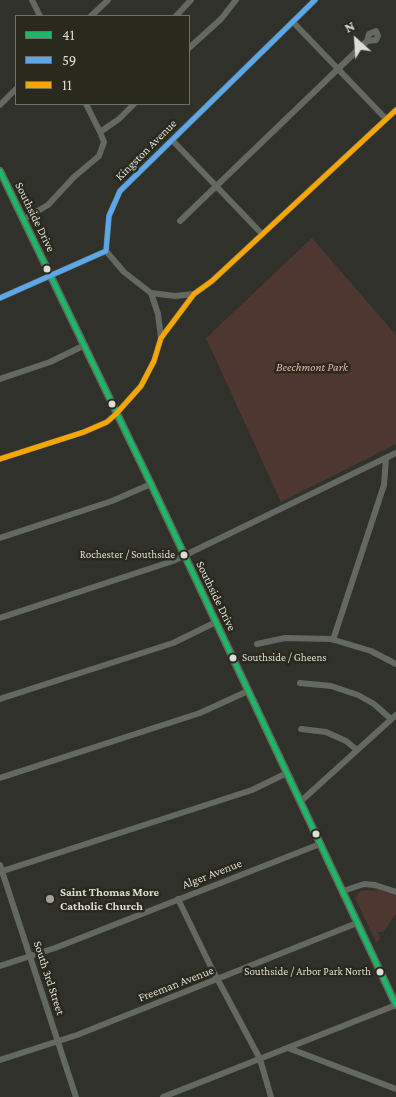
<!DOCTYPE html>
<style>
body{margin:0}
#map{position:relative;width:396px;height:1097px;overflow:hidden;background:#31312b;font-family:"Crimson Pro",serif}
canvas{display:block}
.legend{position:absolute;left:15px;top:15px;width:175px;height:90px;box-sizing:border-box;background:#2a291e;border:1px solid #727167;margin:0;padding:6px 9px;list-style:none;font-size:15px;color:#dddcd5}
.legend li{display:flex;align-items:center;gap:10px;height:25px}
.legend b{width:25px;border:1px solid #727167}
.north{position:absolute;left:331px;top:15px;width:50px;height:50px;-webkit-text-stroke:4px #2a291e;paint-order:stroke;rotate:334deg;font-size:14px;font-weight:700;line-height:20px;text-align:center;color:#dddcd5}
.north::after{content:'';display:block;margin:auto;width:18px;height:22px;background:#dddcd5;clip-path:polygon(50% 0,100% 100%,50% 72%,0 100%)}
</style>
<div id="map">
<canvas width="396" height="1097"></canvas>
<ul class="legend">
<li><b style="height:6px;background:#1ab867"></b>41</li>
<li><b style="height:6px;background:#5aa8eb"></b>59</li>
<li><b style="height:6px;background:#f7a600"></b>11</li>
</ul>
<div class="north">N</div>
</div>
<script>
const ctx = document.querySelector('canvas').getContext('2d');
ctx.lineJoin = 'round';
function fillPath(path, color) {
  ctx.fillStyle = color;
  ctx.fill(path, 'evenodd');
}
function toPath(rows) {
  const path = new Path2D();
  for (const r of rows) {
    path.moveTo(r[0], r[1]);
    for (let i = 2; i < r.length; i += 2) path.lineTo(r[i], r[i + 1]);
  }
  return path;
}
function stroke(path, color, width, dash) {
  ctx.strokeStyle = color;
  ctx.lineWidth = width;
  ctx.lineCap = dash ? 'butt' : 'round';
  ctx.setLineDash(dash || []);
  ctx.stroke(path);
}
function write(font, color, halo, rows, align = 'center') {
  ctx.font = font + ' "Crimson Pro",serif';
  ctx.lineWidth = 5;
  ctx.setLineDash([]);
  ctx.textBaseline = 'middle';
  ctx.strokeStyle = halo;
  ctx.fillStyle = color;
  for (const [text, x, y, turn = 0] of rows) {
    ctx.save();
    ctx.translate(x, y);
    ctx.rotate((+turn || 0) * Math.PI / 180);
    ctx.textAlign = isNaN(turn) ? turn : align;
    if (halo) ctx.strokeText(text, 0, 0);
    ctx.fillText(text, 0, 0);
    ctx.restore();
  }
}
fillPath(toPath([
 [312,238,396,335,396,444,281,502,206,338],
 [369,888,375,888,396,896,396,914,383,932,378,932,380,939,376,942,355,898,360,891,369,890,379,892,371,888,359,890]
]), '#4d3730');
stroke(toPath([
 [32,0,40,16],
 [91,16,108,0],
 [176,16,191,0],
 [293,22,386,119],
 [189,48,221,19,236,0],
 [86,104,100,132],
 [0,105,16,89],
 [172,140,262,234],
 [24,219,48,205,74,177,99,156,104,142,100,132,119,119,134,104],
 [180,221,367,41,376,40,378,36,376,31,369,34,367,41],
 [106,251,124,272,151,293,175,296,194,294],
 [151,293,158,314,161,338],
 [0,298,106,251,109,216,120,191,315,0],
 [0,379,50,362,85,345],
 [0,459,84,432,107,422,116,414,141,386,154,361,161,338,194,294,212,281,396,110],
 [0,538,112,501,151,484],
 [0,618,173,561,396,453],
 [333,640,384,485,386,458],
 [257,644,285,638,331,639,371,651,396,664],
 [300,683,331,686,358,695,374,704,391,719],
 [0,699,173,643,216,622],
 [301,729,326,732,346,741,357,750],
 [0,778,200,713,248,691],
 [300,802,396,715],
 [0,865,76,1097],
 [0,872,252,790,287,773],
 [343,891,364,884,375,885,396,892],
 [178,899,211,967,260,1059,271,1097],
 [0,966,55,948,320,844],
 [288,1048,396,1089],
 [0,1060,77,1035,357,923],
 [163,1097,396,1005]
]), '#636960', 6);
stroke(toPath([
 [0,171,151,484,396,1005]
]), '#63685e', 8);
stroke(toPath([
 [0,171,151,484,396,1005]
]), '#1ab867', 5);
stroke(toPath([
 [0,298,106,251,109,216,120,191,315,0]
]), '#5aa8eb', 5);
stroke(toPath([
 [0,459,84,432,107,422,116,414,141,386,154,361,161,338,194,294,212,281,396,110]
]), '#f7a600', 5);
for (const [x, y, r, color] of [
 [47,269,4.5,"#dddcd5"],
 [112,404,4.5,"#dddcd5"],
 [184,555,4.5,"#dddcd5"],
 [233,658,4.5,"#dddcd5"],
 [316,834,4.5,"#dddcd5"],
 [50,899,5,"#a1a09a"],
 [380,972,4.5,"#dddcd5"]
]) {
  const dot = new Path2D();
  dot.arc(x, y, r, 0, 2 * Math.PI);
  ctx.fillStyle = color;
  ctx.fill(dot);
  stroke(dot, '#2a291e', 2);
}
write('11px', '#dddcd5', '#2a291e', [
 ["Rochester / Southside",175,555],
 ["Southside / Gheens",242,658,"left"],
 ["Southside / Arbor Park North",371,972]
], 'right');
write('12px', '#dddcd5', '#2a291e', [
 ["Kingston Avenue",146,150,-45],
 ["Southside Drive",35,217,64],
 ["Southside Drive",216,596,64],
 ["Alger Avenue",212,874,-21],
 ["South 3rd Street",49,978,72],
 ["Freeman Avenue",176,984,-21]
]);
write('italic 12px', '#eab0a0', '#2a291e', [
 ["Beechmont Park",312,367]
]);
write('bold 12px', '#dddcd5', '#2a291e', [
 ["Saint Thomas More",60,892],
 ["Catholic Church",60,906]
], 'left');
</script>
